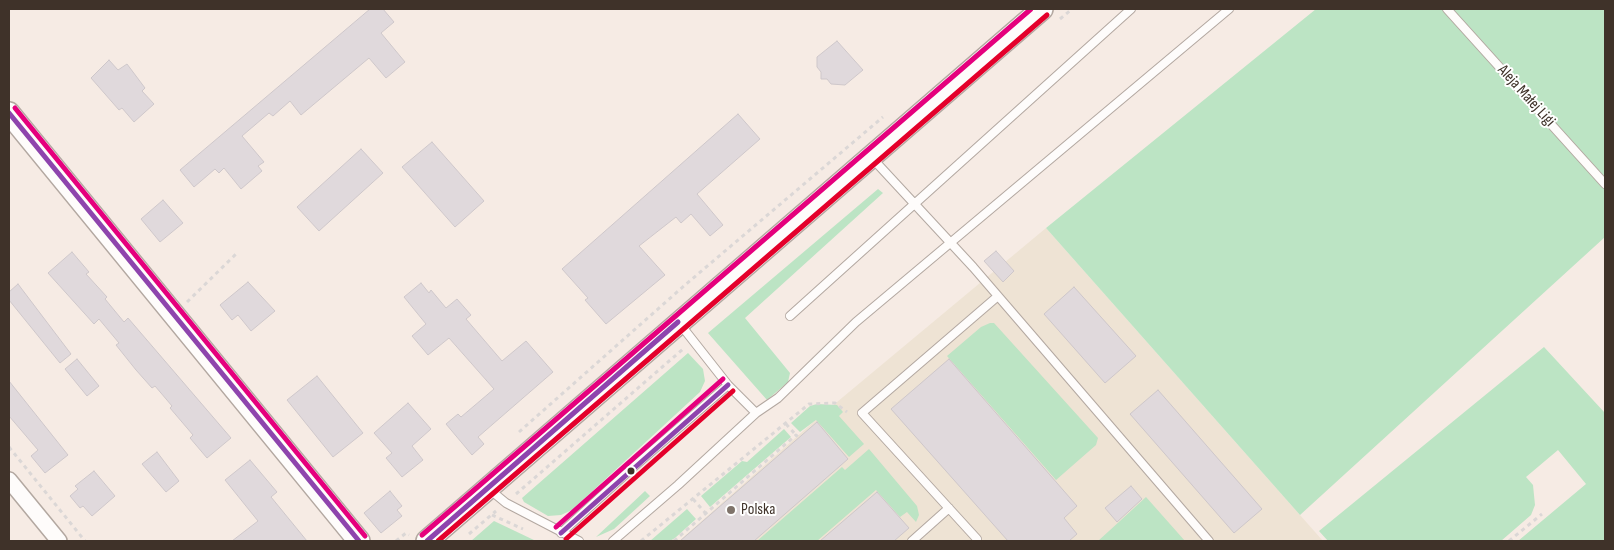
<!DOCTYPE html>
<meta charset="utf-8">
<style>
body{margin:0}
#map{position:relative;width:1614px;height:550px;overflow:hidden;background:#f6ebe4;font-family:"Sofia Sans Condensed",sans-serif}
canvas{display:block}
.frame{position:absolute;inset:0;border:10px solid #3f3229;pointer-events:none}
</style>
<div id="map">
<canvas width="1614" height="550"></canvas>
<div class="frame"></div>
</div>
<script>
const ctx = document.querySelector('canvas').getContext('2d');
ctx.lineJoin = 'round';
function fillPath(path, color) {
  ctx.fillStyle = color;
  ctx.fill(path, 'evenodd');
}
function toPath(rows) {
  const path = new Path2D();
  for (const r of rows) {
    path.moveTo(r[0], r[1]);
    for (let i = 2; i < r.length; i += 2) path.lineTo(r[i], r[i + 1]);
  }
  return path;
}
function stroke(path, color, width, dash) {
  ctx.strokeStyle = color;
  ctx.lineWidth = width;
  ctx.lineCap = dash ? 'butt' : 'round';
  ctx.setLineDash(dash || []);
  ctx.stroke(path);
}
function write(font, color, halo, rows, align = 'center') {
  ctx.font = font + ' "Sofia Sans Condensed",sans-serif';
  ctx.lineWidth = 4;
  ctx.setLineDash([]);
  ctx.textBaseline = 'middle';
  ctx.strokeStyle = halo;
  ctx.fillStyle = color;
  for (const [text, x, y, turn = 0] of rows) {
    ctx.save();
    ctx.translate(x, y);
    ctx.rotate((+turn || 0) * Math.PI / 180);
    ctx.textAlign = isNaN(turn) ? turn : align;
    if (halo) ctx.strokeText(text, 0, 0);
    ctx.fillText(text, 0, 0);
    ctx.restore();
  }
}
fillPath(toPath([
 [1046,228,1323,541,679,541,819,417]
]), '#eee3d4');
fillPath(toPath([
 [1316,9,1605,9,1605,237,1300,515,1046,228],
 [878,189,883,193,745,318,790,373,788,382,767,400,708,333],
 [990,323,994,323,1098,438,1096,445,1056,480,947,356,981,327],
 [1544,347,1605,413,1605,541,1518,541,1586,484,1558,450,1526,477,1533,485,1535,505,1531,515,1501,541,1328,541,1319,531],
 [688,353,703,369,705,381,700,392,572,510,561,515,548,516,524,502,522,498],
 [817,404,837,405,843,412,839,416,864,444,849,457,816,420,800,432,791,423,810,406],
 [784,429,791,437,710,507,701,496,742,461,747,462],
 [869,449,917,506,919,515,916,522,907,512,900,517,876,490,817,541,757,541,842,467,845,470],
 [645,491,650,496,614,529,596,537],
 [1146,497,1185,541,1098,541,1120,521],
 [687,509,696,519,675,538,670,541,650,541],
 [494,521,536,541,471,541]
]), '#bce4c4');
const building = toPath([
 [370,9,383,9,394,22,381,33,405,62,386,78,369,58,301,115,290,101,273,116,269,113,242,136,264,162,258,166,262,171,241,189,224,168,219,173,215,169,194,187,180,170,370,9],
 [837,41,863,70,845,85,831,84,827,79,821,79,821,72,817,67,817,57,837,41],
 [109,60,118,70,127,64,145,88,142,91,154,104,134,122,122,108,119,110,91,78,109,60],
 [738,114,760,139,697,194,723,225,710,236,691,214,681,223,676,217,639,246,665,275,606,324,585,300,588,298,562,269,738,114],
 [432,142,484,201,455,227,402,167,432,142],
 [361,149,383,173,319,231,297,207,361,149],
 [163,200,183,223,160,242,141,219,163,200],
 [996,251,1014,271,1003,282,984,261,996,251],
 [72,252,89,272,86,274,107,297,105,299,124,322,128,318,231,438,207,458,190,438,193,435,170,408,172,406,155,386,152,388,136,370,116,345,119,343,99,319,94,324,48,273,72,252],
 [248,282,275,311,251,331,238,315,232,320,220,305,248,282],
 [421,283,429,293,431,290,446,308,457,299,471,315,466,319,502,361,526,341,553,372,478,437,484,444,472,455,446,424,458,414,461,417,494,389,449,338,428,355,412,336,426,324,404,297,421,283],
 [18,284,71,354,60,363,9,300,9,292,18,284],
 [1074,287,1136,356,1105,383,1044,314,1074,287],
 [77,359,99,386,87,396,65,369,77,359],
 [949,359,1077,506,1064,518,1077,534,1069,541,1008,541,891,409,949,359],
 [317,376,363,433,333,457,287,400,317,376],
 [9,381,68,455,45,473,31,456,38,450,9,416,9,381],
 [1158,390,1262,509,1234,533,1130,414,1158,390],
 [408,403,431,429,412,446,423,460,402,477,386,458,392,453,374,433,408,403],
 [817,422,848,459,754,541,680,541,817,422],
 [157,452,179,481,166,492,142,464,157,452],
 [250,460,277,492,271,497,307,541,232,541,258,521,225,480,250,460],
 [94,471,115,496,92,516,83,506,80,508,70,496,78,489,75,486,94,471],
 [1131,486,1142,499,1117,522,1105,508,1131,486],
 [390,491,402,506,397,510,402,516,381,533,364,513,390,491],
 [877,492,909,528,894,541,820,541,877,492]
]);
fillPath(building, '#e0d9dc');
stroke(building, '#cec7ca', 1);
const lane = toPath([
 [1447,9,1605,184],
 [872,158,973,267,1209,541],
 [790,316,1131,9],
 [756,413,778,398,856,322,1229,9],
 [489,489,506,503,579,541],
 [561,533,630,470,728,385],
 [977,539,862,413,998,296],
 [613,541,678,485,756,413,728,385,680,324],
 [912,541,949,508]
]);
const street = toPath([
 [9,480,59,541]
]);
const secondary = toPath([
 [9,113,359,541],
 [427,541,1042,9]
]);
stroke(lane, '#b3a8a1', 10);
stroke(street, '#b3a8a1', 18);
stroke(secondary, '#b3a8a1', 24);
stroke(toPath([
 [1060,19,1072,9],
 [187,302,236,254],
 [786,424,796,435],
 [519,432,685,285,883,117],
 [9,447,85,541],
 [516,494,683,349],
 [693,499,708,516],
 [492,515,523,529],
 [469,534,496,511],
 [396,541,406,533,409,535],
 [641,541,809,404,835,403,847,412],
 [674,541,796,435,799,438],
 [1509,541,1542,514]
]), '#dbd7d6', 3, [4, 4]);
stroke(lane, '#fefcfb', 8);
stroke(street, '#fefcfb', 15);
stroke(secondary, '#fefcfb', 21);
stroke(toPath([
 [9,113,359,541],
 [561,533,728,385],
 [427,541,678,322]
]), '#8e44ad', 5);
stroke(toPath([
 [566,539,733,391],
 [438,541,1047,15]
]), '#e4002b', 5);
stroke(toPath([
 [15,108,365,536],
 [556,527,723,379],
 [422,535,1031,9]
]), '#e5007d', 5);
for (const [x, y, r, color] of [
 [631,471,4.5,"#3f3229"],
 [731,510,5,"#7f736a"]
]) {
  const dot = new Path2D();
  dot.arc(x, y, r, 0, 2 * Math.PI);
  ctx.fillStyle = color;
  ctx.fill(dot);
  stroke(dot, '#fff', 2);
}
write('16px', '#3f3229', '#fff', [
 ["Aleja Małej Ligi",1526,96,48]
]);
write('16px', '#3f3229', '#fff', [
 ["Polska",741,510]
], 'left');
</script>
